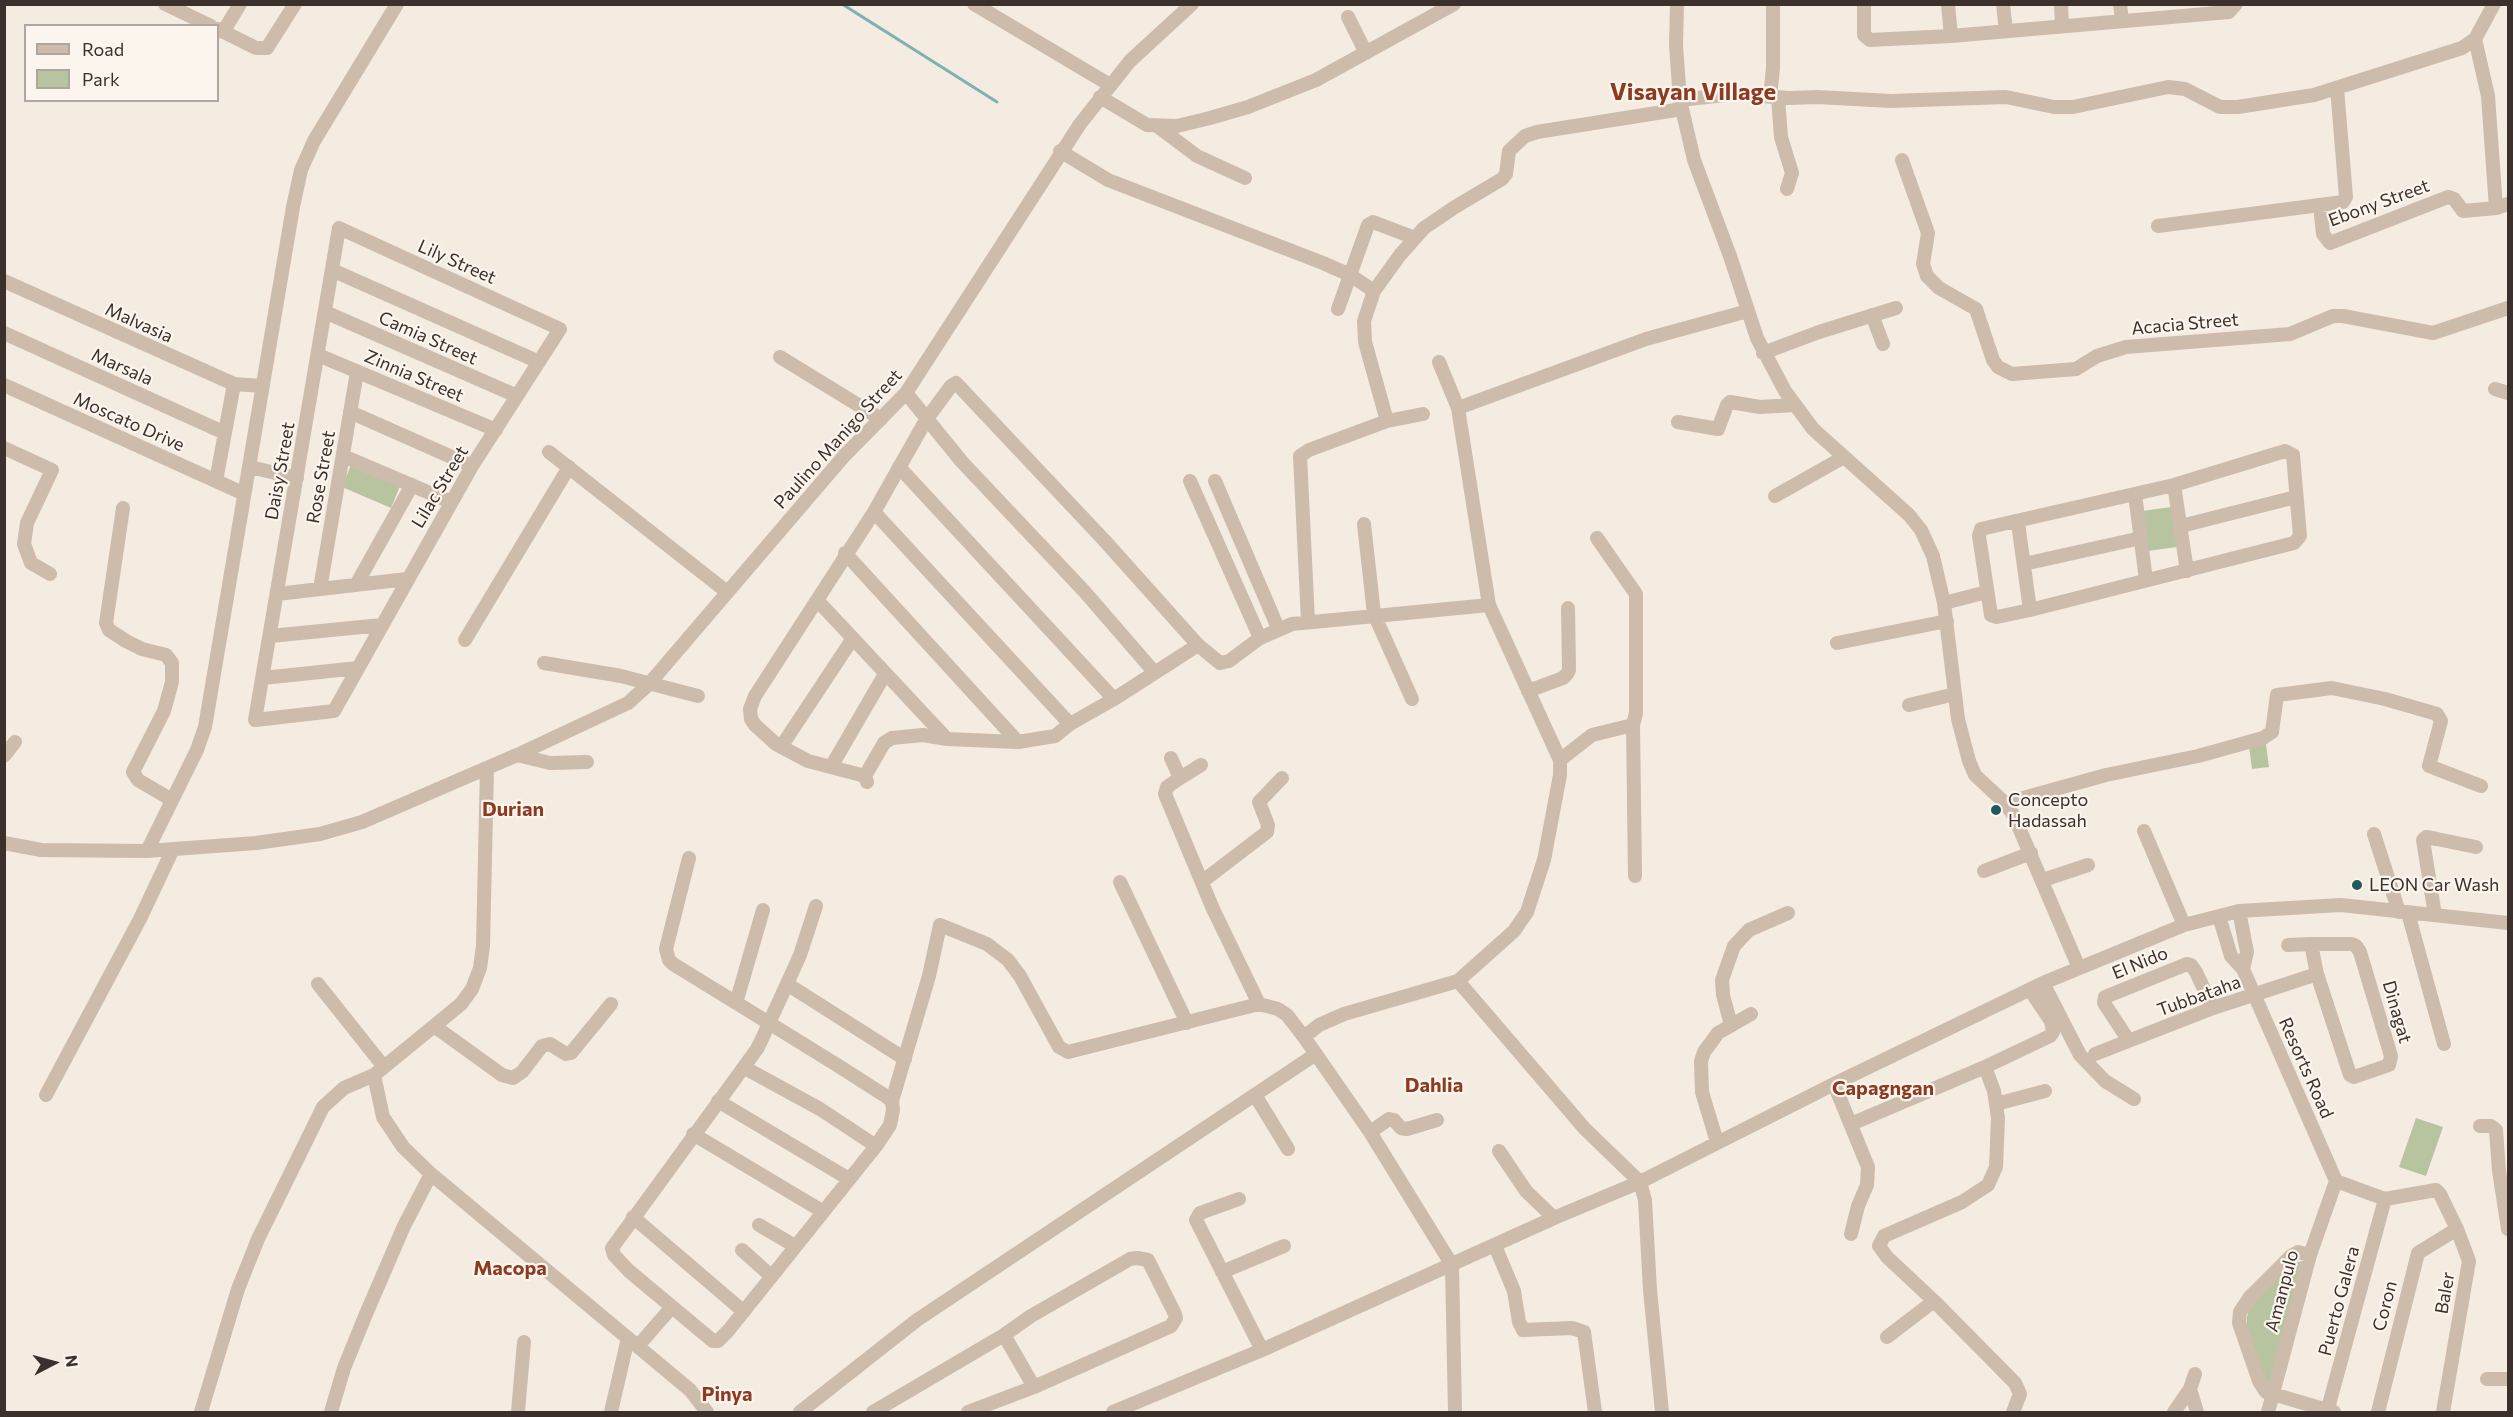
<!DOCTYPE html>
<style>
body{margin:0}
#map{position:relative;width:2513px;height:1417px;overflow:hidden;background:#f4ebe1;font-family:Commissioner,sans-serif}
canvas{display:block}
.frame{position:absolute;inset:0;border:6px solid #3b302b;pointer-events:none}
.legend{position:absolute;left:24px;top:24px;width:195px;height:78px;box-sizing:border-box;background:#fbf5ee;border:2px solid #aea6a0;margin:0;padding:8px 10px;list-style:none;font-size:18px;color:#3b302b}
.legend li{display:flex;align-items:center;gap:12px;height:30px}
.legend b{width:30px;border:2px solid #aea6a0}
.north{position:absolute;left:24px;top:1333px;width:60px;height:60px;-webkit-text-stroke:4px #fbf5ee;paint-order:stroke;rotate:84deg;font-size:16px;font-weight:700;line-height:24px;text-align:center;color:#3b302b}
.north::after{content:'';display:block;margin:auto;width:21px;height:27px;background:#3b302b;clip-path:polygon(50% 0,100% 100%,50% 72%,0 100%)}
</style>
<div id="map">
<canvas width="2513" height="1417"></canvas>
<div class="frame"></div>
<ul class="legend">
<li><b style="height:8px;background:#cdbbac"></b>Road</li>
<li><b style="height:16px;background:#b8c4a0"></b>Park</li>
</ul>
<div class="north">N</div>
</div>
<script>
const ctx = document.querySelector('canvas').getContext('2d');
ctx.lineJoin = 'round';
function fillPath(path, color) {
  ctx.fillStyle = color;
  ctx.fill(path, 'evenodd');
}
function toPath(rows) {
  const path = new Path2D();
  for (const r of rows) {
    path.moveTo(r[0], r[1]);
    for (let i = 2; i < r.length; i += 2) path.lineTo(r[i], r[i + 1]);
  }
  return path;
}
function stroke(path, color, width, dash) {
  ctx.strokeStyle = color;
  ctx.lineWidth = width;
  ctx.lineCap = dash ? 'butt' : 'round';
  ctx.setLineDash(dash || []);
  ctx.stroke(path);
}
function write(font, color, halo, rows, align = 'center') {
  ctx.font = font + ' Commissioner,sans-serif';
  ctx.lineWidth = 4.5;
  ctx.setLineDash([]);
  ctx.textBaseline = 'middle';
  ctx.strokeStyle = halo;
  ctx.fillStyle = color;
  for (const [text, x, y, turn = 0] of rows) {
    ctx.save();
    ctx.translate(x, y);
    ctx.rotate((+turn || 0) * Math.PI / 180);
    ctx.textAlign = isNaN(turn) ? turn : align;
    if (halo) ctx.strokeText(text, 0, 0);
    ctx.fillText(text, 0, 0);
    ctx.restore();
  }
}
fillPath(toPath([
 [351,465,400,486,391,508,342,487],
 [2171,507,2177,547,2148,551,2142,511],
 [2266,744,2269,767,2252,769,2249,746],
 [2416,1118,2443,1127,2426,1176,2399,1167],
 [2289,1261,2301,1262,2270,1385,2255,1365,2246,1336,2247,1317,2250,1305]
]), '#b8c4a0');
stroke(toPath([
 [842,4,997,102]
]), '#7fb0b2', 3);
stroke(toPath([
 [165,4,211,26],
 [974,4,1110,85],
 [1677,4,1676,46,1680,100,1694,160,1730,256,1757,338,1785,391,1813,429,1909,515,1921,530,1933,556,1944,603,1958,719,1969,761,1975,775,2005,803,2014,816,2079,968],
 [1864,4,1864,35,1870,40,1951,36,2229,12,2236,4],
 [1948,4,1951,36],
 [2003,4,2006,31],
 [2061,4,2062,26],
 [2120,4,2122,21],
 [1348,17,1366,53],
 [218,29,256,48,267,48,295,4],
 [223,32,240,4],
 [2475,39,2488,96,2496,208],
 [1100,97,1147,125,1177,126,1210,118,1248,107,1316,80,1454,4],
 [1770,97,1773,68,1773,4],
 [1778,98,1781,137,1792,173,1787,189],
 [1680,100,1734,94,1789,98,1817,97,1891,101,2006,97,2054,107,2073,107,2168,87,2185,89,2220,107,2238,107,2314,95,2462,48,2475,39,2494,4],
 [1157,126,1197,156,1245,178],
 [1060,151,1108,180,1323,263,1350,275,1374,291,1364,321,1365,342,1387,421],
 [1902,160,1928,233,1923,264,1927,276,1939,288,1976,309,1993,360,1998,367,2012,374,2076,369,2097,356,2126,347,2290,334,2333,316,2343,316,2433,333,2508,308],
 [2320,205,2323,234,2330,243,2448,197,2454,199,2463,211,2496,208,2508,204],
 [2158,226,2343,202,2346,197,2337,88],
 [339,228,560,329,472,466,334,711,255,720,339,228],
 [332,270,539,362],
 [4,281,234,384,263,386],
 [1374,291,1400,255,1424,228,1455,207,1502,179,1506,174,1509,151,1525,136,1537,132,1682,109],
 [1338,309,1368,225,1373,222,1415,238],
 [325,312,517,396],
 [1872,315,1883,344],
 [4,333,225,433],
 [1763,353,1819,332,1896,308],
 [318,355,496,430],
 [780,357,881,419],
 [1439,362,1458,408,1489,605,1560,760,1560,775,1544,860,1527,912,1514,931,1458,981,1585,1129,1640,1182,1645,1200,1650,1290,1662,1412],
 [4,385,238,491],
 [2495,389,2508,393],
 [906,393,962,462,1084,591,1155,673],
 [1458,408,1646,339,1748,311],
 [350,412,472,466],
 [1678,422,1718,429,1727,405,1730,402,1760,407,1795,405],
 [4,448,52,470,27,523,24,544,31,563,50,574],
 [2285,451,2293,455,2300,536,2294,543,2030,610,1997,617,1991,615,1979,536,1981,529,2174,485,2285,451],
 [549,452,727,592],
 [343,456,451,502],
 [250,467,297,478],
 [899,467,1114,699],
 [216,481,234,384],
 [1190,481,1260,638],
 [1215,481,1278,628],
 [2174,485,2187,571],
 [2135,494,2146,580],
 [1775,496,1844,457],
 [123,508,106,623,109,630,126,641,142,649,166,655,172,663,172,682,164,711,133,772,138,780,172,800],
 [874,512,1070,724],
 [2018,523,2030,610],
 [1364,524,1374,614,1412,699],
 [2181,526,2296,497],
 [845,553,1018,742],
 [2024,564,2141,538],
 [356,585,412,485],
 [320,589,357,372],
 [277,594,407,579],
 [817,600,947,739,1018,742,1055,736,1070,724,1114,699,1198,645],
 [1944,603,1987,592],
 [1308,621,1300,456,1309,450,1387,421,1423,414],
 [270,636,382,625],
 [465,640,569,467],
 [1837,643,1947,621],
 [544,663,621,676,698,696],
 [263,678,358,668],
 [1528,691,1563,678,1567,674,1569,670,1568,608],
 [1909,705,1955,694],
 [1633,725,1635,876],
 [781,747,853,638],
 [517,755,550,763,587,762],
 [4,756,15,742],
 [1171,758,1180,778,1167,787,1165,794,1213,909,1259,1004],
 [1560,760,1592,735,1633,725,1636,713,1636,594,1597,538],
 [831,767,885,674],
 [865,776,808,761,776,744,755,725,751,719,750,709,755,696,874,512,926,420,951,386,956,383,1104,540,1198,645,1220,663,1229,661,1260,638,1292,624,1489,605],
 [1180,778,1201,765],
 [867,782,865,776,884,743,892,738,923,735,947,739],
 [2005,803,2106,775,2198,756,2263,738,2272,732,2277,695,2332,688,2385,699,2437,714,2441,721,2429,766,2481,786],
 [2144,831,2184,925],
 [2374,834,2399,912],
 [4,843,41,850,147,851,256,843,320,834,362,822,517,755,628,703,649,684,844,456,906,393,1080,124,1130,61,1192,4],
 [147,851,197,750,205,727,293,207,301,170,314,141,397,4],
 [689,858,666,949,669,960,673,964,769,1023,837,1065,884,1095,892,1101,893,1110,890,1125,876,1146,728,1331,718,1341,713,1341,629,1271,614,1255,612,1248,757,1049,762,1039,769,1023,787,984,800,955,816,906],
 [1984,871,2031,853],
 [2043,880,2088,865],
 [1203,881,1267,832,1268,825,1259,802,1282,778],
 [1120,882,1187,1023],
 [2239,911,2247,952,2243,969],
 [2408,913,2444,1044],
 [2435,915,2423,840,2426,837,2437,839,2476,847],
 [2219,916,2231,956,2243,969,2336,1181],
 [2288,945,2311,944,2352,944,2356,946,2360,952,2391,1056,2389,1065,2354,1077,2350,1075,2317,974,2311,944],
 [2043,983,2080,1055,2105,1081,2134,1099],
 [318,984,384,1067],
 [787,984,905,1059],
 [736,1003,763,910],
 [1731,1025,1723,995,1722,980,1734,946,1749,930,1788,913],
 [434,1026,502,1075,513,1078,522,1072,542,1046,550,1044,566,1054,571,1053,611,1004],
 [1304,1037,1319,1025,1344,1014,1458,981],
 [2129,1041,2104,1003,2105,997,2187,964,2191,965,2196,972,2213,1008],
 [2095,1054,2213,1008,2317,974],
 [1985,1067,1994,1091,1998,1118,1996,1167,1988,1185,1962,1202,1884,1236,1879,1246,1887,1257,1934,1301,2015,1383,2020,1394,2013,1412],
 [745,1068,820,1109,876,1146],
 [374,1075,383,1117,403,1147,431,1174,690,1390,707,1412],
 [1834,1084,1868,1167,1867,1185,1858,1206,1851,1234],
 [46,1095,140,919,173,849],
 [1255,1095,1288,1149],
 [718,1101,849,1179],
 [892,1101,929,976,940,925,987,944,1008,960,1020,976,1059,1047,1068,1052,1259,1004,1278,1009,1287,1015,1304,1037,1370,1132,1452,1265,1455,1412],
 [1996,1104,2045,1091],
 [1851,1124,1985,1067,2050,1036,2053,1032,2051,1021,2030,990],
 [2480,1126,2491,1126,2496,1130,2499,1171,2508,1229],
 [1370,1132,1389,1119,1394,1120,1401,1128,1407,1129,1437,1120],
 [693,1134,822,1211],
 [1717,1142,1702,1092,1701,1061,1704,1052,1718,1033,1751,1014],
 [1499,1151,1526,1191,1554,1218],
 [2336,1181,2385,1199,2436,1190,2440,1194,2457,1229,2469,1261,2443,1412],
 [1239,1199,1200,1213,1196,1220,1262,1350],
 [633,1217,743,1311],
 [759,1225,795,1246],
 [1495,1246,1514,1291,1519,1322,1523,1330,1572,1328,1584,1332,1595,1412],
 [742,1250,771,1276],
 [2310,1255,2298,1252,2291,1256,2250,1297,2240,1312,2239,1323,2259,1381,2266,1392,2334,1412],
 [1222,1272,1284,1246],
 [1004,1335,1034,1387],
 [1887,1337,1934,1301],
 [638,1346,671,1308],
 [2487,1379,2508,1379],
 [2190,1389,2197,1412],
 [201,1412,238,1289,258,1239,323,1107,344,1088,374,1075,384,1067,461,1004,472,989,480,968,483,946,487,768],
 [331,1412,344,1368,366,1314,404,1226,431,1174],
 [518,1412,524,1342],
 [611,1412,628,1338],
 [800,1412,917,1320,1316,1054],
 [873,1412,1004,1335,1031,1316,1130,1259,1137,1258,1148,1260,1175,1314,1176,1318,1171,1326,1034,1387,968,1412],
 [1113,1412,1262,1350,1554,1218,1640,1182,1834,1084,2043,983,2184,925,2239,911,2341,905,2508,923],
 [2174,1412,2190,1389,2195,1374],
 [2268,1412,2310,1255,2336,1181],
 [2327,1412,2385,1199],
 [2378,1412,2418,1253,2457,1229]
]), '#cdbbac', 14);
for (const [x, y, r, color] of [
 [1996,810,6,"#1f5a5e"],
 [2357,885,6,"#1f5a5e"]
]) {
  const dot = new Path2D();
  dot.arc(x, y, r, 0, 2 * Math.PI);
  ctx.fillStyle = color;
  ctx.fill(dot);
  stroke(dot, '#fbf5ee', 2);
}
write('18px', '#3b302b', '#fbf5ee', [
 ["Ebony Street",2379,203,-20],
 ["Lily Street",457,262,24],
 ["Malvasia",139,323,24],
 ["Acacia Street",2185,324,-5],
 ["Camia Street",428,338,24],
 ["Marsala",122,367,24],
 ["Zinnia Street",414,376,23],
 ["Moscato Drive",129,422,24],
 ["Paulino Manigo Street",838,439,-48],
 ["Daisy Street",280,471,-80],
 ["Rose Street",321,477,-80],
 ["Lilac Street",440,487,-59],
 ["El Nido",2140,963,-22],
 ["Tubbataha",2199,996,-20],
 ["Dinagat",2397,1012,74],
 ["Resorts Road",2306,1068,66],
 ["Amanpulo",2282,1291,-75],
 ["Baler",2445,1293,-80],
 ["Puerto Galera",2339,1301,-75],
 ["Coron",2385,1306,-76]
]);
write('18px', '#3b302b', '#fbf5ee', [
 ["Concepto",2008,800],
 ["Hadassah",2008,821],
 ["LEON Car Wash",2369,885]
], 'left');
write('bold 20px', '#8c3b22', '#fbf5ee', [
 ["Durian",513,809],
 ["Dahlia",1434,1085],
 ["Capagngan",1883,1088],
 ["Macopa",510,1268],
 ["Pinya",727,1394]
]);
write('bold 24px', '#8c3b22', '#fbf5ee', [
 ["Visayan Village",1693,92]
]);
</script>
